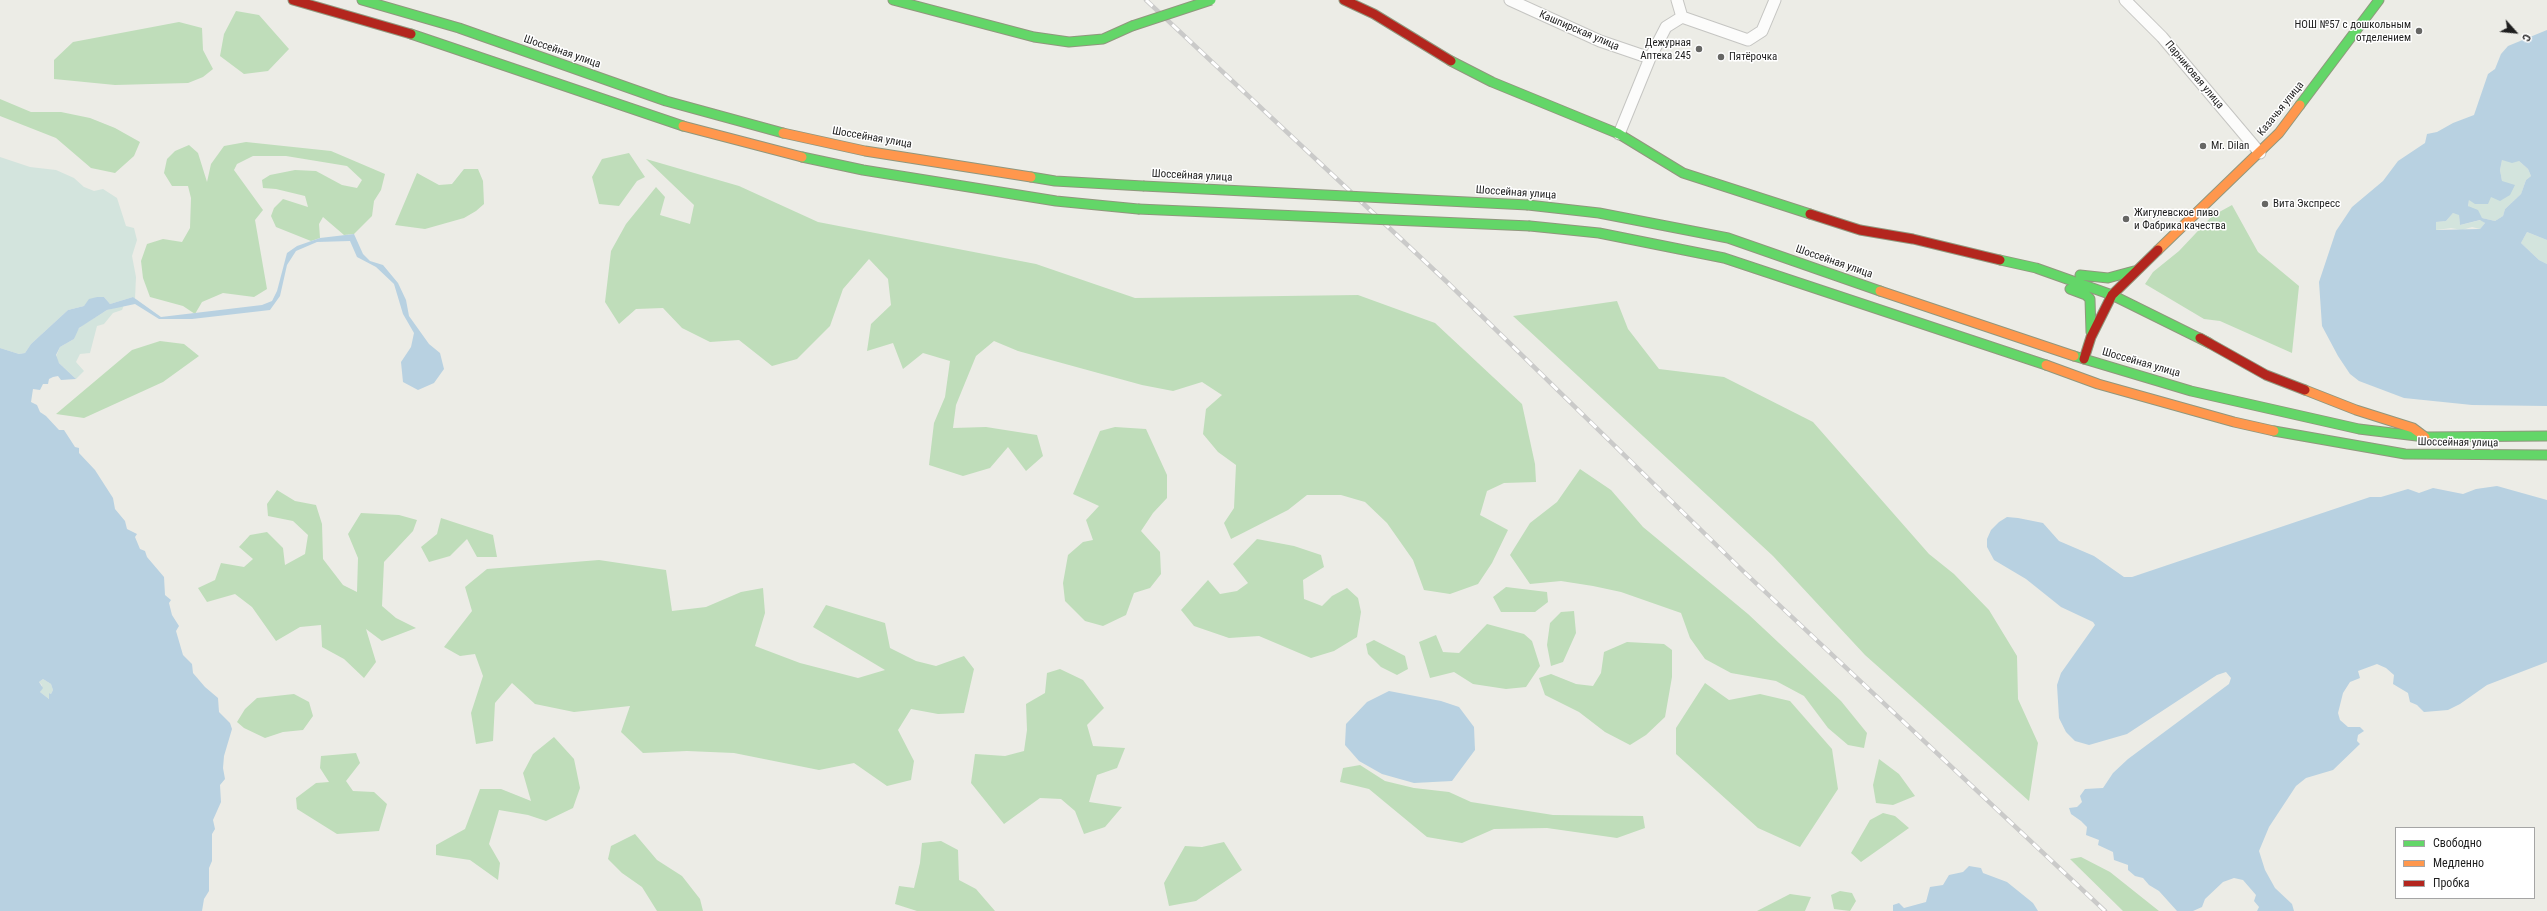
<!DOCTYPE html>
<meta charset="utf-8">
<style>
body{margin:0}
#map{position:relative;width:2547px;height:911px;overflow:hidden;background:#ecece6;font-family:"Roboto Condensed",sans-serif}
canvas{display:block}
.legend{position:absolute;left:2395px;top:827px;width:140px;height:72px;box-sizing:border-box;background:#fff;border:1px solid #a5a5a5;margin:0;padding:5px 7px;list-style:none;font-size:12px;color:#1e1e1e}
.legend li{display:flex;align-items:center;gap:8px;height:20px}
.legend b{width:20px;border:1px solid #a5a5a5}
.north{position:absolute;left:2495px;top:12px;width:40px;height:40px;-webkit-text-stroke:3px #fff;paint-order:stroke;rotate:117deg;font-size:11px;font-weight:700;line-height:16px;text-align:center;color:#1e1e1e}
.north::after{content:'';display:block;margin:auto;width:14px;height:18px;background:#1e1e1e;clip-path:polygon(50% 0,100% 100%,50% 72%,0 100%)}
</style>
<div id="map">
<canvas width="2547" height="911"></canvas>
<ul class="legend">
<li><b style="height:5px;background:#63d668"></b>Свободно</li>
<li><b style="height:5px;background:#ff974d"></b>Медленно</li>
<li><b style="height:5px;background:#b3261e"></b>Пробка</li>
</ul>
<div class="north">С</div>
</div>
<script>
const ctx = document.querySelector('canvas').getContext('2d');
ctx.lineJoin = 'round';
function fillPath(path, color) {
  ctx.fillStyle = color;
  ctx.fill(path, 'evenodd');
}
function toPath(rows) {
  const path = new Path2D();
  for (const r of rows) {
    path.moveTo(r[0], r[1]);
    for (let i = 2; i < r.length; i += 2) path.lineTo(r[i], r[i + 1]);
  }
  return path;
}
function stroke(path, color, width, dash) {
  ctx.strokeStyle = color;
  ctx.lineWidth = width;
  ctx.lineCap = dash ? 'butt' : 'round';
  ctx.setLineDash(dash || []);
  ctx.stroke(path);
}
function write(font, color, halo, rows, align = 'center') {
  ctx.font = font + ' "Roboto Condensed",sans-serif';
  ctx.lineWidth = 3;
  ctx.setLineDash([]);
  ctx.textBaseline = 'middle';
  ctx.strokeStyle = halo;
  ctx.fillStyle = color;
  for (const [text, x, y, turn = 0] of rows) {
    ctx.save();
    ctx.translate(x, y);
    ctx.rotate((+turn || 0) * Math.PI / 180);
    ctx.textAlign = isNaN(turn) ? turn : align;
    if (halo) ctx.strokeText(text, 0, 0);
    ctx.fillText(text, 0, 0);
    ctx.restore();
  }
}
fillPath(toPath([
 [236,11,259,15,289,49,268,71,244,74,220,56,224,34],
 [179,22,202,28,203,50,213,69,203,77,188,83,115,85,54,79,54,60,73,42],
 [0,99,31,112,61,112,90,118,115,128,140,142,134,156,115,173,91,168,56,138,0,116],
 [246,142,331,151,385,174,381,190,374,201,372,216,354,234,344,235,323,217,319,224,320,238,311,241,276,227,271,216,274,208,283,199,308,207,305,196,276,189,263,188,262,180,270,175,295,170,316,171,342,185,357,188,362,180,347,166,286,156,253,156,237,164,234,170,263,210,255,220,267,289,254,297,223,293,202,302,195,314,183,306,150,297,143,278,141,261,147,244,163,239,182,242,190,228,191,198,188,186,172,186,164,173,167,159,175,151,189,145,198,153,207,182,211,164,224,146],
 [629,153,645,177,637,181,619,206,599,204,592,177,602,159],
 [646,159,739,186,818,222,1036,264,1135,298,1358,295,1435,323,1522,404,1535,464,1536,482,1504,483,1487,491,1480,515,1508,530,1492,563,1478,584,1450,594,1424,590,1413,560,1387,523,1365,502,1341,495,1307,495,1288,510,1231,539,1224,523,1234,508,1236,465,1218,452,1203,434,1206,409,1222,395,1202,382,1173,391,1142,385,1018,351,994,341,976,356,956,405,953,428,986,427,1037,435,1043,456,1026,471,1008,447,990,468,963,476,929,465,934,423,945,397,950,361,923,353,903,369,893,343,867,351,871,324,891,305,888,279,869,259,843,289,830,326,797,359,772,366,739,340,710,342,682,328,663,308,636,309,619,324,605,302,611,251,626,224,656,187,665,197,660,215,690,224,694,205],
 [464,169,478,169,483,181,484,204,476,211,464,218,425,229,395,225,417,173,439,185,452,184],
 [2232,205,2258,252,2299,286,2292,353,2220,321,2204,319,2145,284,2153,272,2179,251,2212,216],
 [1617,301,1628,329,1659,369,1724,377,1813,422,1929,554,1954,574,1989,610,2017,656,2018,699,2038,743,2029,801,1865,655,1773,556,1513,316],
 [160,341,184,344,199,356,163,382,84,418,56,414,132,350],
 [1115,427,1146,429,1167,475,1167,498,1153,513,1141,531,1160,552,1161,574,1150,588,1134,593,1126,615,1103,626,1085,621,1065,601,1063,583,1068,555,1083,542,1093,540,1086,520,1099,506,1073,494,1100,431],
 [1580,469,1611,490,1643,527,1748,614,1841,701,1867,733,1864,748,1848,745,1828,728,1804,696,1776,681,1731,673,1705,659,1690,638,1681,613,1621,592,1593,586,1561,581,1530,584,1510,555,1530,523,1557,502],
 [277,490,295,501,316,505,322,524,323,559,343,585,357,592,358,558,348,534,361,513,399,515,417,520,413,531,384,562,382,606,396,618,416,628,382,641,366,629,376,662,364,678,344,659,322,647,321,625,300,627,276,641,252,607,235,594,207,602,198,588,215,580,221,563,244,567,253,559,239,547,250,535,267,532,283,548,285,565,305,554,308,535,293,521,268,516,267,504],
 [441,518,493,535,497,557,477,557,467,539,450,556,429,562,421,547,437,534],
 [1257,539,1294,546,1321,555,1324,567,1303,580,1304,599,1322,606,1332,596,1347,588,1358,598,1361,612,1357,637,1334,651,1311,658,1259,636,1229,638,1194,626,1181,610,1208,580,1220,594,1237,591,1248,583,1233,564],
 [599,560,666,570,672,611,706,607,741,592,763,588,765,613,755,646,800,663,858,678,885,670,813,627,826,605,885,623,890,648,916,661,936,666,964,656,974,669,964,713,938,714,911,709,898,730,914,761,911,780,887,786,854,763,819,770,734,753,687,751,643,753,621,732,630,706,574,712,535,704,512,683,495,703,493,741,476,744,471,713,483,676,475,654,460,656,444,647,472,611,465,587,487,569],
 [1506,587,1547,592,1548,602,1535,612,1501,612,1493,597],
 [1574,611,1576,633,1563,662,1551,666,1547,645,1550,623,1561,612],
 [1487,624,1524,634,1532,641,1540,666,1526,687,1506,689,1473,684,1454,672,1430,678,1419,642,1436,635,1443,652,1459,653],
 [1374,640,1405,656,1408,669,1397,675,1381,667,1368,654,1366,644],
 [1627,642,1664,644,1672,650,1672,677,1665,717,1646,735,1630,745,1605,732,1579,712,1545,695,1539,678,1551,674,1576,684,1593,686,1601,673,1604,652],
 [1060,669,1083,680,1104,708,1087,725,1093,746,1125,748,1117,768,1097,775,1089,802,1122,807,1105,827,1084,834,1075,811,1061,799,1040,798,1004,824,971,783,975,754,1005,756,1024,751,1027,730,1026,704,1045,693,1047,673],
 [1705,683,1729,700,1760,694,1790,701,1832,749,1838,789,1800,847,1758,828,1676,754,1676,728],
 [294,694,309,702,313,716,303,730,283,732,265,738,244,728,237,722,245,709,257,698],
 [554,737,574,759,580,788,573,808,546,821,528,815,499,810,489,844,500,863,498,880,470,860,436,855,436,845,465,829,480,789,501,789,531,801,523,773,533,754],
 [356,753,360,763,346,781,353,791,374,792,387,804,379,831,337,834,297,809,296,798,316,783,329,782,320,768,321,756],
 [1879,759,1899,774,1915,796,1893,805,1876,803,1873,785],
 [1360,765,1385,781,1414,788,1449,792,1471,802,1553,815,1643,816,1645,828,1617,838,1547,828,1494,829,1462,843,1427,837,1369,789,1340,782,1343,768],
 [1883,813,1895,816,1909,828,1861,862,1851,853,1870,820],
 [635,834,657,860,682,876,700,899,703,911,657,911,642,887,622,873,608,859,611,846],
 [941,841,958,850,959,880,976,889,995,911,917,911,895,904,899,886,914,888,920,863,922,843],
 [1224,842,1242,870,1196,901,1169,906,1164,883,1185,846,1202,847],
 [2081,857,2110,872,2159,911,2123,911,2070,859],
 [1840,891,1852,893,1856,901,1850,911,1834,909,1831,895],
 [1790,894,1811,897,1805,911,1757,911]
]), '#bfddba');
fillPath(toPath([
 [0,157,30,167,56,170,74,178,84,187,94,191,103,189,117,198,126,226,134,228,137,240,132,256,136,277,135,299,133,297,110,304,104,297,97,297,84,306,68,310,31,344,25,353,19,354,0,348],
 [2502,160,2519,161,2528,169,2531,176,2526,180,2521,194,2505,209,2503,216,2495,221,2482,218,2468,206,2469,200,2491,197,2502,181,2500,170],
 [2453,213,2459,214,2460,225,2481,220,2485,223,2480,229,2472,227,2462,230,2451,228,2436,230,2435,222,2446,221],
 [2527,232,2547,240,2547,264,2539,260,2521,243],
 [124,305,122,310,113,313,104,324,97,326,90,353,80,354,76,362,84,371,76,379,55,359,60,347,74,339,76,331,83,325,107,310],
 [43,679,51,684,53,690,51,694,49,693,49,699,40,692,42,685,39,682]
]), '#d3e4dd');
fillPath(toPath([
 [2547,30,2547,240,2527,232,2521,243,2539,260,2547,264,2547,406,2472,405,2404,398,2359,381,2350,374,2338,356,2322,326,2319,282,2336,231,2352,207,2383,181,2398,161,2425,143,2427,134,2437,132,2453,123,2474,115,2488,74,2495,69,2501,54,2508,46],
 [2502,160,2512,163,2519,161,2528,169,2531,176,2526,180,2521,194,2505,209,2503,216,2495,221,2482,218,2478,210,2468,206,2469,200,2475,204,2488,204,2491,197,2500,201,2510,195,2515,185,2502,181,2500,170],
 [2453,213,2459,215,2460,225,2480,220,2485,223,2480,229,2436,230,2436,222,2446,221],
 [354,234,363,254,370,261,383,265,398,283,406,300,409,316,429,344,440,353,444,369,434,383,418,390,403,382,401,362,411,347,414,333,403,314,394,284,376,267,357,257,350,241,317,242,296,251,287,265,280,296,270,310,192,319,159,319,135,304,107,310,79,328,74,339,60,347,56,355,59,363,76,379,61,380,58,376,53,377,49,379,48,384,43,384,40,390,33,389,31,402,37,405,40,412,46,416,59,430,64,430,75,447,79,448,79,453,95,470,113,498,115,509,125,521,127,529,137,534,135,537,140,549,145,551,147,557,164,577,165,595,171,600,169,603,172,615,179,626,176,631,183,655,192,664,193,673,205,687,218,698,219,712,230,723,232,729,224,756,223,768,225,779,220,785,221,802,213,820,215,829,212,834,212,861,209,868,209,891,204,899,202,911,0,911,0,348,19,354,25,353,31,344,68,310,84,306,89,299,97,297,104,297,110,304,133,297,161,317,262,305,272,301,277,291,287,253,297,246,320,238],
 [43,679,51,684,53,690,51,694,49,693,49,699,40,692,43,688,39,682],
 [2497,486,2547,500,2547,662,2487,685,2460,704,2448,710,2424,712,2417,705,2410,702,2408,693,2393,684,2394,675,2386,668,2377,664,2358,671,2360,678,2350,682,2343,693,2338,713,2340,720,2348,727,2360,727,2364,731,2358,735,2357,741,2360,744,2333,770,2306,778,2296,786,2269,827,2259,851,2265,870,2275,888,2292,904,2294,911,2257,911,2259,907,2254,901,2256,895,2243,880,2234,878,2223,882,2205,899,2202,907,2193,911,2177,911,2159,891,2149,885,2143,878,2135,876,2128,870,2128,865,2114,860,2113,852,2098,845,2099,840,2086,835,2087,827,2081,821,2071,814,2069,808,2077,807,2082,802,2080,796,2085,789,2103,788,2113,773,2128,759,2229,684,2231,678,2226,672,2217,675,2127,734,2089,745,2075,741,2066,732,2059,718,2057,685,2061,673,2095,625,2093,622,2061,607,2026,579,1994,560,1987,547,1987,539,1991,530,1999,522,2007,517,2018,518,2043,523,2059,541,2094,556,2124,577,2132,577,2370,497,2381,497,2408,489,2419,493,2433,488,2463,494,2476,489],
 [1389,691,1441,701,1459,707,1474,727,1475,750,1452,781,1414,783,1382,774,1359,761,1345,745,1346,724,1367,702],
 [1969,866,1981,868,1983,873,2007,882,2033,903,2038,911,1893,911,1893,905,1899,903,1904,908,1926,902,1930,887,1943,885,1949,875,1963,872]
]), '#b8d1e1');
const street = toPath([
 [1510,0,1600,41,1650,58],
 [1677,0,1682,17],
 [2125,0,2162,37,2260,153],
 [1619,134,1650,58,1666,27,1682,17,1748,40,1762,31,1775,0]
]);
const fast = toPath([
 [362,0,459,28,666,101,783,133],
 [893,0,1034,37,1069,42,1103,39,1132,26],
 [411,34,683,126],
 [1451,61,1492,82,1619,134,1683,173,1810,214],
 [2300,105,2379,0],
 [802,157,863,170,1056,201,1138,209],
 [1031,177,1055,181,1143,186],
 [1528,205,1599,213,1728,238,1880,291],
 [1530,226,1599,233,1724,258,2046,365],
 [2000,260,2036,268,2112,295,2209,343],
 [2080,275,2108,278,2134,271],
 [2070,289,2086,295,2090,299,2091,332],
 [2074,356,2191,391,2359,429,2425,437,2547,436],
 [2274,431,2405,454,2547,455]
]);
const slow = toPath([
 [683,126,802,157],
 [783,133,865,151,1031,177],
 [2158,250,2279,133,2300,105],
 [1880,291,2074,356],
 [2046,365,2098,384,2234,422,2274,431],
 [2305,390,2356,410,2413,428,2425,437]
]);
const jam = toPath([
 [293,0,411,34],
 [1344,0,1374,14,1451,61],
 [1810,214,1860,230,1913,239,2000,260],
 [2200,338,2266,375,2305,390],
 [2084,359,2091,337,2112,295,2158,250]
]);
stroke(street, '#c5c5c2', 13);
stroke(fast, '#90977d', 11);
stroke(slow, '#90977d', 11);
stroke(jam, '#90977d', 11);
stroke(street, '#fcfcfb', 11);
stroke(fast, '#63d668', 9);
stroke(slow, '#ff974d', 9);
stroke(jam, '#b3261e', 9);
const rail = toPath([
 [1146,0,1448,283,1743,571,2105,911]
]);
stroke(rail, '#cacac9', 4.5);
stroke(rail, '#fff', 3, [9]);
const fastBridge = toPath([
 [1132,26,1211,0],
 [1143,186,1528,205],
 [1138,209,1530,226]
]);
stroke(fastBridge, '#90977d', 11, []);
stroke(fastBridge, '#63d668', 9);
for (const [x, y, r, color] of [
 [2419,31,4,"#666664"],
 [1699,49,4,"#666664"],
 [1721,57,4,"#666664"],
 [2203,146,4,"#666664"],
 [2265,204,4,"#666664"],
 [2126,219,4,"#666664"]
]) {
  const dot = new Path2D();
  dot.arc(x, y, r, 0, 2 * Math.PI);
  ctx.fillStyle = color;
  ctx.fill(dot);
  stroke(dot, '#fff', 1.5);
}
write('11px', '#1e1e1e', '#fff', [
 ["НОШ №57 с дошкольным",2411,25,"right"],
 ["отделением",2411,38,"right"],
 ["Дежурная",1691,43,"right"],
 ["Аптека 245",1691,56,"right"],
 ["Пятёрочка",1729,57],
 ["Mr. Dilan",2211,146],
 ["Вита Экспресс",2273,204],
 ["Жигулевское пиво",2134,213],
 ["и Фабрика качества",2134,226]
], 'left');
write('11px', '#1e1e1e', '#fff', [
 ["Кашпирская улица",1579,31,23],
 ["Шоссейная улица",562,52,19],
 ["Парниковая улица",2194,75,50],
 ["Казачья улица",2281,109,-51],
 ["Шоссейная улица",872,138,10],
 ["Шоссейная улица",1192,176,3],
 ["Шоссейная улица",1516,193,4],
 ["Шоссейная улица",1834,262,19],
 ["Шоссейная улица",2141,363,16],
 ["Шоссейная улица",2458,443,1]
]);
</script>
